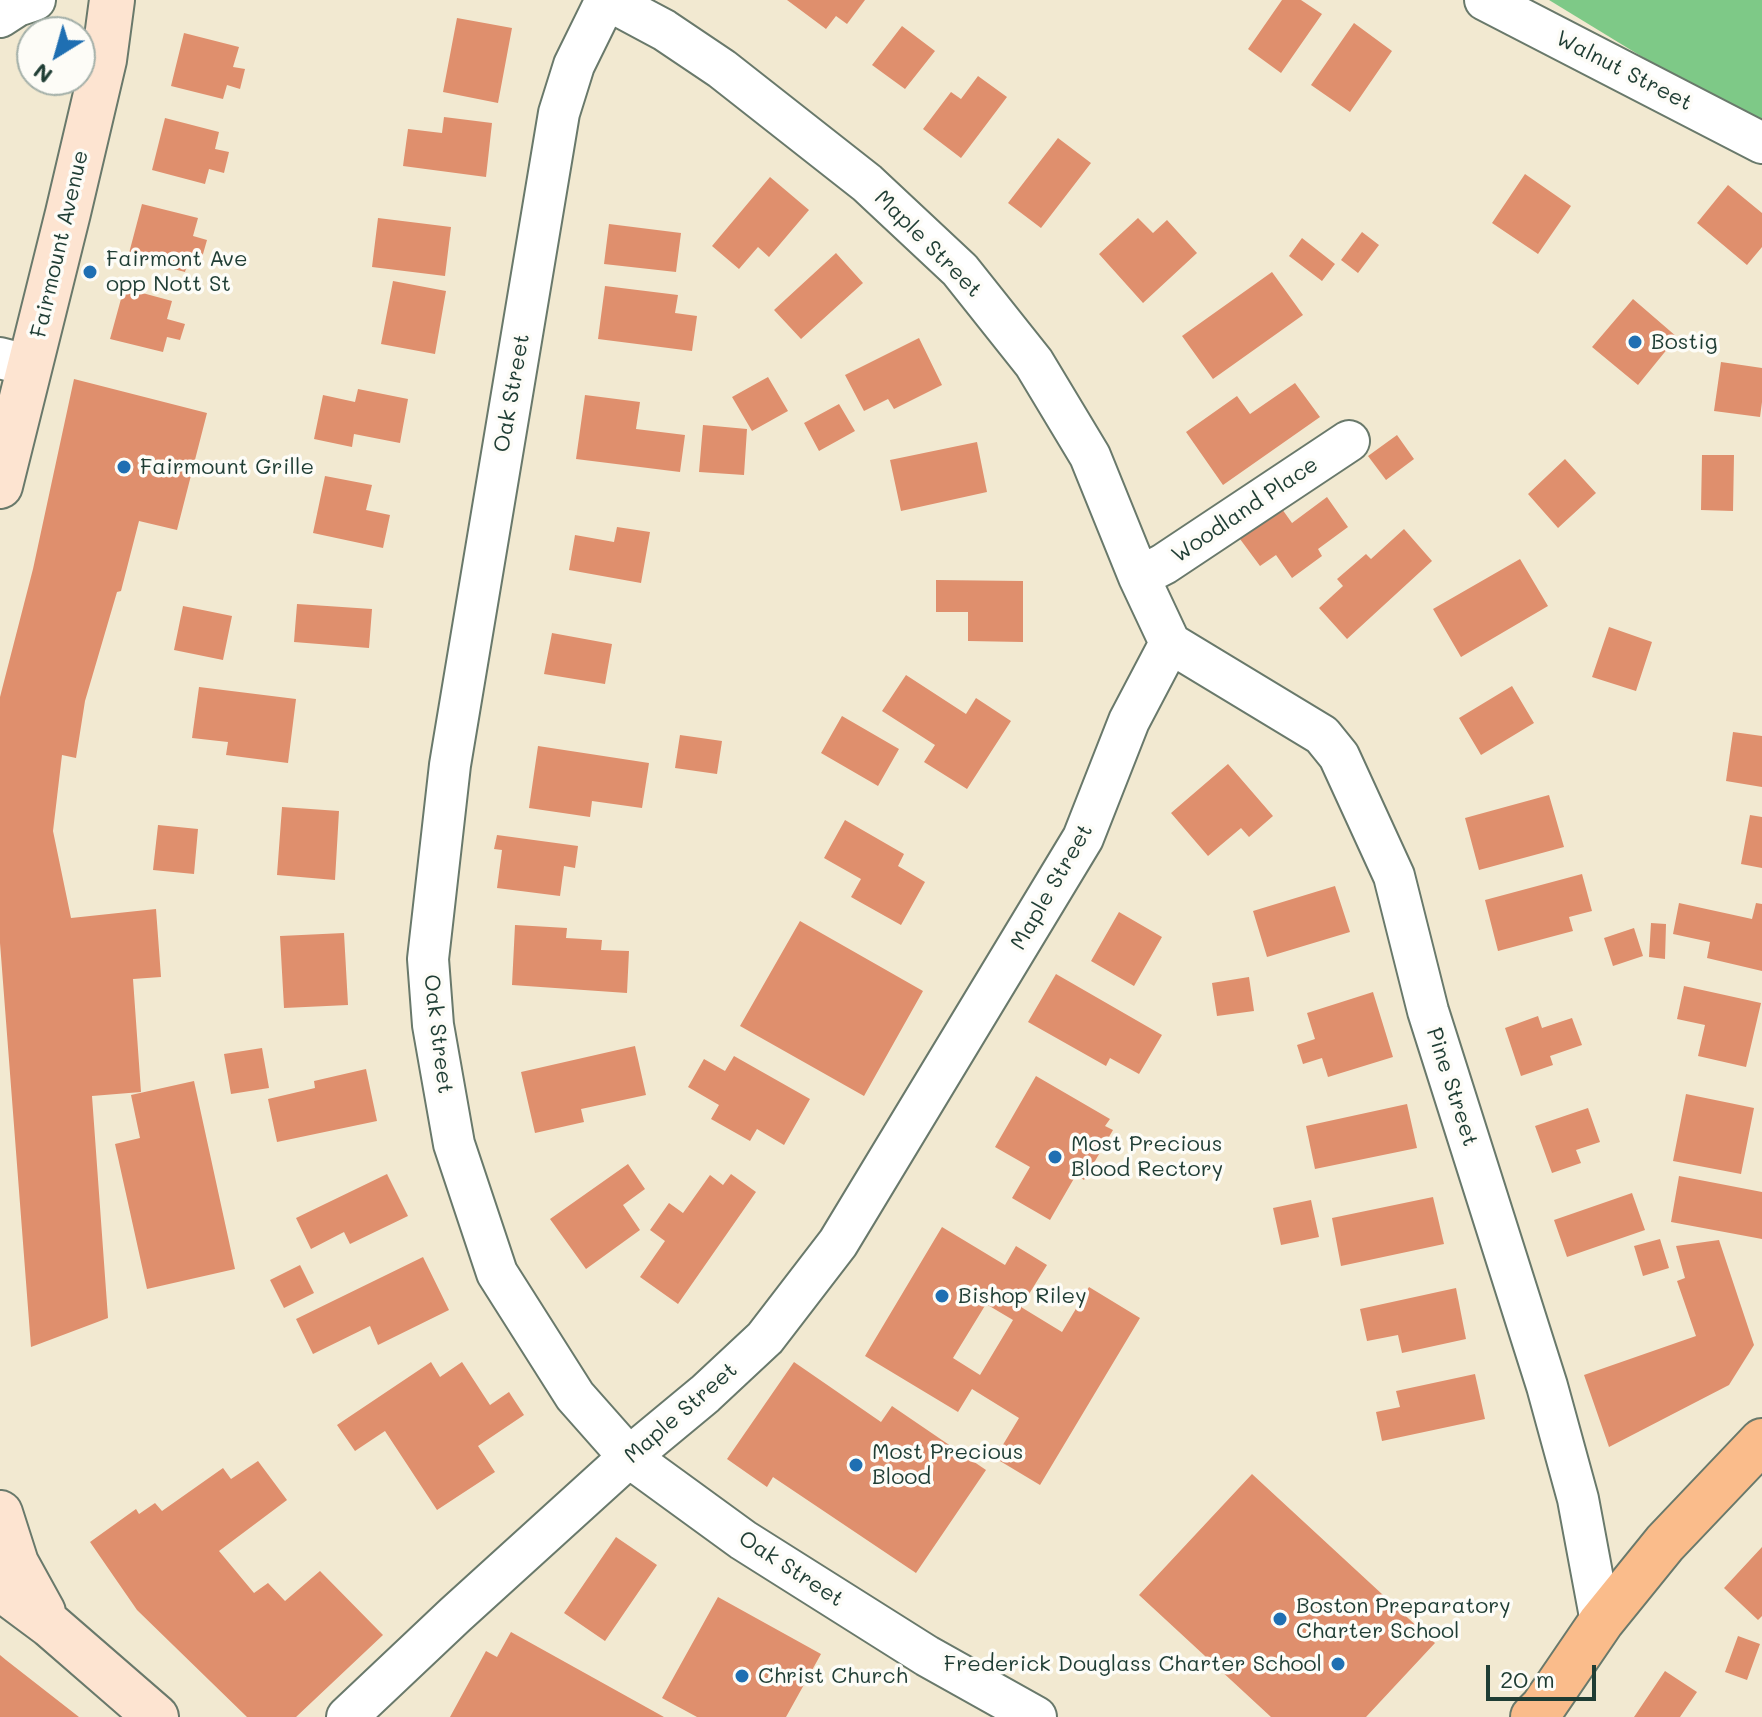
<!DOCTYPE html>
<style>
body{margin:0}
#map{position:relative;width:1762px;height:1717px;overflow:hidden;background:#f2e9d1;font-family:Mali,sans-serif}
canvas{display:block}
.north{position:absolute;left:16px;top:16px;width:80px;height:80px;box-sizing:border-box;background:#fdfcf7;border:2px solid #a4b0a9;border-radius:50%;rotate:217deg;font-size:22px;font-weight:700;line-height:32px;text-align:center;color:#1f3d34}
.north::after{content:'';display:block;margin:auto;width:28px;height:36px;background:#1f6fb2;clip-path:polygon(50% 0,100% 100%,50% 72%,0 100%)}
.scale{position:absolute;left:1486px;top:1665px;width:110px;height:36px;box-sizing:border-box;border:4px solid #1f3d34;border-top:0;padding-left:10px;font-size:24px;line-height:28px;white-space:nowrap;color:#1f3d34;-webkit-text-stroke:6px #fdfcf7;paint-order:stroke}
</style>
<div id="map">
<canvas width="1762" height="1717"></canvas>
<div class="north">N</div>
<div class="scale">20 m</div>
</div>
<script>
const ctx = document.querySelector('canvas').getContext('2d');
ctx.lineJoin = 'round';
function fillPath(path, color) {
  ctx.fillStyle = color;
  ctx.fill(path, 'evenodd');
}
function toPath(rows) {
  const path = new Path2D();
  for (const r of rows) {
    path.moveTo(r[0], r[1]);
    for (let i = 2; i < r.length; i += 2) path.lineTo(r[i], r[i + 1]);
  }
  return path;
}
function stroke(path, color, width, dash) {
  ctx.strokeStyle = color;
  ctx.lineWidth = width;
  ctx.lineCap = dash ? 'butt' : 'round';
  ctx.setLineDash(dash || []);
  ctx.stroke(path);
}
function write(font, color, halo, rows, align = 'center') {
  ctx.font = font + ' Mali,sans-serif';
  ctx.lineWidth = 7;
  ctx.setLineDash([]);
  ctx.textBaseline = 'middle';
  ctx.strokeStyle = halo;
  ctx.fillStyle = color;
  for (const [text, x, y, turn = 0] of rows) {
    ctx.save();
    ctx.translate(x, y);
    ctx.rotate((+turn || 0) * Math.PI / 180);
    ctx.textAlign = isNaN(turn) ? turn : align;
    if (halo) ctx.strokeText(text, 0, 0);
    ctx.fillText(text, 0, 0);
    ctx.restore();
  }
}
fillPath(toPath([
 [1549,0,1762,0,1762,125,1721,105]
]), '#7ec987');
fillPath(toPath([
 [787,0,865,0,847,24,836,16,826,29],
 [1282,0,1301,0,1322,14,1281,73,1248,49],
 [457,18,512,28,498,103,443,92],
 [1354,23,1392,51,1350,112,1311,85],
 [902,26,935,51,905,89,872,65],
 [184,33,239,47,233,67,245,69,240,89,227,85,223,99,171,86],
 [978,76,1007,97,961,158,923,129,951,92,961,99],
 [444,117,492,123,486,177,403,166,408,129,442,133],
 [165,118,219,132,215,149,229,152,224,173,209,169,205,184,152,170],
 [1058,138,1091,163,1041,228,1008,203],
 [1525,174,1571,206,1538,254,1492,223],
 [770,177,809,210,769,257,758,247,739,269,712,246],
 [1728,185,1762,213,1762,247,1747,265,1697,223],
 [142,204,198,218,193,236,207,240,201,261,189,258,185,272,128,257],
 [378,218,451,227,445,276,372,267],
 [1138,218,1153,233,1167,220,1197,253,1143,303,1099,254],
 [609,224,681,233,676,272,604,264],
 [1362,232,1379,245,1358,273,1341,260],
 [1302,238,1335,264,1322,281,1289,256],
 [836,253,863,283,801,339,774,310],
 [1272,272,1303,315,1213,379,1182,336],
 [393,281,446,291,435,354,381,344],
 [605,286,678,295,675,313,697,316,692,351,598,339],
 [124,288,172,301,167,319,185,324,180,340,167,337,163,352,110,339],
 [1633,299,1677,337,1638,385,1592,347],
 [919,338,942,385,894,409,888,399,864,411,845,375],
 [1721,362,1762,368,1762,402,1760,417,1714,411],
 [768,377,788,411,752,431,732,397],
 [74,379,207,413,177,530,139,521,121,591,117,592,85,701,76,758,62,755,53,831,71,918,156,909,161,977,133,979,141,1092,92,1096,108,1318,31,1347,0,943,0,697,33,569],
 [1295,383,1320,417,1223,485,1186,432,1237,396,1250,414],
 [358,389,408,399,400,443,354,434,352,447,314,439,323,395,355,402],
 [585,395,640,402,636,429,685,435,680,472,576,459],
 [839,404,855,431,819,451,804,423],
 [703,425,747,429,744,475,699,472],
 [1397,435,1414,459,1386,480,1368,456],
 [977,442,987,492,901,511,890,460],
 [1702,455,1734,455,1733,511,1701,510],
 [1565,459,1596,493,1558,528,1528,494],
 [325,476,372,485,366,510,390,515,383,548,313,533],
 [1327,497,1348,527,1318,549,1322,556,1292,578,1276,555,1260,566,1240,539,1282,509,1292,523],
 [617,527,650,532,641,583,569,570,575,535,614,542],
 [1404,529,1432,561,1347,639,1319,608,1343,586,1337,579,1366,554,1371,559],
 [1520,559,1548,606,1461,657,1433,609],
 [936,580,1023,581,1023,642,968,641,968,612,936,612],
 [297,604,372,609,369,648,294,642],
 [183,606,232,616,223,660,174,650],
 [1609,627,1652,642,1636,691,1592,677],
 [552,633,612,644,605,684,544,674],
 [906,675,966,714,976,698,1011,721,967,789,924,762,935,745,882,711],
 [1512,686,1534,723,1481,755,1459,718],
 [199,687,296,699,288,763,226,755,228,742,192,738],
 [842,716,899,749,878,786,821,753],
 [1733,732,1762,736,1762,787,1726,781],
 [680,735,722,741,717,774,675,768],
 [538,746,649,763,642,808,592,801,590,817,529,808],
 [1228,764,1273,816,1249,837,1241,828,1208,856,1171,813],
 [1549,795,1564,847,1479,870,1465,818],
 [282,807,339,811,335,880,277,875],
 [1750,815,1762,817,1762,868,1741,864],
 [845,820,904,854,898,866,925,882,901,925,851,897,861,879,824,858],
 [158,825,198,829,194,874,153,870],
 [497,835,578,846,575,868,564,866,560,896,497,888,502,850,494,849],
 [1582,874,1592,911,1569,917,1573,931,1498,951,1485,900],
 [1335,886,1350,932,1267,957,1253,911],
 [1679,903,1752,919,1756,903,1762,904,1762,971,1707,958,1710,942,1673,934],
 [1119,912,1162,937,1134,986,1091,961],
 [800,921,923,991,864,1096,740,1026],
 [1651,923,1666,924,1665,959,1649,957],
 [515,925,567,928,566,938,602,940,601,950,629,951,627,993,512,985],
 [1634,928,1643,956,1613,966,1604,938],
 [344,933,348,1005,284,1008,280,936],
 [1056,974,1162,1035,1139,1074,1110,1058,1106,1066,1028,1022],
 [1249,977,1254,1011,1217,1016,1212,983],
 [1684,986,1761,1003,1746,1067,1698,1056,1705,1025,1677,1019],
 [1373,992,1393,1057,1328,1077,1322,1058,1303,1064,1297,1045,1315,1039,1307,1013],
 [1538,1016,1542,1028,1572,1018,1582,1045,1550,1056,1553,1065,1521,1076,1505,1028],
 [635,1046,646,1095,581,1109,584,1122,535,1133,521,1072],
 [262,1048,269,1088,231,1094,224,1054],
 [734,1056,810,1099,784,1145,757,1129,750,1141,711,1119,719,1105,688,1087,704,1059,725,1071],
 [366,1069,377,1121,277,1142,268,1099,315,1088,314,1081],
 [1036,1076,1110,1119,1105,1126,1113,1130,1084,1180,1076,1175,1050,1220,1012,1198,1030,1167,995,1147],
 [194,1081,235,1269,147,1289,115,1144,140,1138,131,1095],
 [1686,1094,1754,1108,1741,1174,1673,1161],
 [1407,1104,1417,1148,1315,1169,1306,1126],
 [1588,1108,1600,1142,1576,1150,1581,1163,1552,1173,1535,1126],
 [628,1164,645,1189,623,1205,640,1230,586,1269,550,1219],
 [387,1174,408,1216,350,1244,344,1232,311,1249,296,1218],
 [731,1174,756,1192,678,1304,640,1277,665,1241,650,1230,669,1203,683,1213,710,1175,723,1185],
 [1679,1176,1762,1192,1762,1239,1671,1222],
 [1632,1193,1645,1230,1567,1257,1554,1220],
 [1433,1197,1444,1244,1341,1266,1332,1218],
 [1311,1200,1319,1237,1281,1245,1273,1208],
 [942,1227,1005,1265,1016,1246,1047,1265,1021,1307,1062,1332,1089,1287,1140,1318,1040,1485,995,1458,1019,1418,972,1389,958,1412,865,1356],
 [986,1304,1013,1320,980,1375,953,1358],
 [1660,1239,1669,1268,1643,1276,1634,1246],
 [1719,1240,1754,1345,1729,1385,1609,1447,1584,1375,1696,1336,1677,1281,1685,1278,1676,1246],
 [423,1257,449,1310,378,1345,370,1326,313,1354,296,1319],
 [300,1265,314,1293,284,1308,270,1280],
 [1456,1288,1466,1339,1402,1353,1398,1335,1367,1341,1360,1309],
 [431,1362,440,1377,462,1362,490,1405,509,1392,524,1415,478,1446,495,1472,437,1510,385,1431,355,1451,337,1425],
 [794,1362,881,1422,892,1406,986,1470,916,1573,773,1477,767,1487,727,1459],
 [1475,1374,1485,1419,1382,1441,1376,1412,1400,1407,1396,1391],
 [258,1461,287,1500,219,1551,254,1593,268,1583,285,1601,320,1571,383,1635,296,1717,247,1717,137,1610,90,1542,136,1509,139,1514,155,1503,162,1511,223,1468,231,1479],
 [1252,1474,1435,1643,1366,1717,1271,1717,1139,1595],
 [616,1537,657,1565,605,1641,564,1613],
 [1762,1547,1762,1616,1758,1620,1724,1588],
 [718,1597,821,1654,786,1717,697,1717,662,1698],
 [511,1632,664,1717,450,1717,486,1651,497,1657],
 [1738,1636,1760,1644,1747,1680,1725,1672],
 [0,1655,6,1660,79,1717,0,1717],
 [1665,1671,1697,1692,1680,1717,1634,1717]
]), '#df8f6d');
const minor = toPath([
 [606,0,574,65,559,113,450,765,428,959,433,1025,454,1144,497,1273,575,1396,629,1457,743,1540,927,1656,1036,1717],
 [608,0,664,30,722,69,867,183,960,270,1034,363,1090,456,1139,577,1170,643],
 [1485,0,1762,143],
 [0,17,17,6,35,0],
 [0,358,31,366],
 [1139,577,1164,564,1349,441],
 [1170,643,1322,735,1339,756,1394,876,1428,1011,1547,1386,1578,1499,1601,1622],
 [347,1717,455,1615,629,1457,705,1394,765,1338,838,1243,1083,838,1129,721,1170,643]
]);
const secondary = toPath([
 [0,486,68,213,104,60,112,0],
 [0,1513,16,1563,43,1612],
 [0,1588,50,1625,156,1717]
]);
const primary = toPath([
 [1533,1717,1543,1707,1601,1622,1665,1543,1762,1441]
]);
stroke(minor, '#69796b', 44);
stroke(secondary, '#69796b', 48);
stroke(primary, '#69796b', 48);
stroke(minor, '#fff', 40);
stroke(secondary, '#fde4d1', 44);
stroke(primary, '#fabc8b', 44);
for (const [x, y, r, color] of [
 [90,272,8,"#1f6fb2"],
 [1635,342,8,"#1f6fb2"],
 [124,467,8,"#1f6fb2"],
 [1055,1157,8,"#1f6fb2"],
 [942,1296,8,"#1f6fb2"],
 [856,1465,8,"#1f6fb2"],
 [1280,1619,8,"#1f6fb2"],
 [1338,1664,8,"#1f6fb2"],
 [742,1676,8,"#1f6fb2"]
]) {
  const dot = new Path2D();
  dot.arc(x, y, r, 0, 2 * Math.PI);
  ctx.fillStyle = color;
  ctx.fill(dot);
  stroke(dot, '#fdfcf7', 3);
}
write('22px', '#1f3d34', '#fdfcf7', [
 ["Walnut Street",1624,71,27],
 ["Fairmount Avenue",60,244,-77],
 ["Maple Street",928,244,45],
 ["Oak Street",512,393,-80],
 ["Woodland Place",1245,510,-34],
 ["Maple Street",1052,887,-60],
 ["Oak Street",438,1034,83],
 ["Pine Street",1452,1087,72],
 ["Maple Street",681,1413,-41],
 ["Oak Street",791,1569,33]
]);
write('22px', '#1f3d34', '#fdfcf7', [
 ["Fairmont Ave",106,259],
 ["opp Nott St",106,284],
 ["Bostig",1651,342],
 ["Fairmount Grille",140,467],
 ["Most Precious",1071,1144],
 ["Blood Rectory",1071,1169],
 ["Bishop Riley",958,1296],
 ["Most Precious",872,1452],
 ["Blood",872,1477],
 ["Boston Preparatory",1296,1606],
 ["Charter School",1296,1631],
 ["Frederick Douglass Charter School",1322,1664,"right"],
 ["Christ Church",758,1676]
], 'left');
</script>
